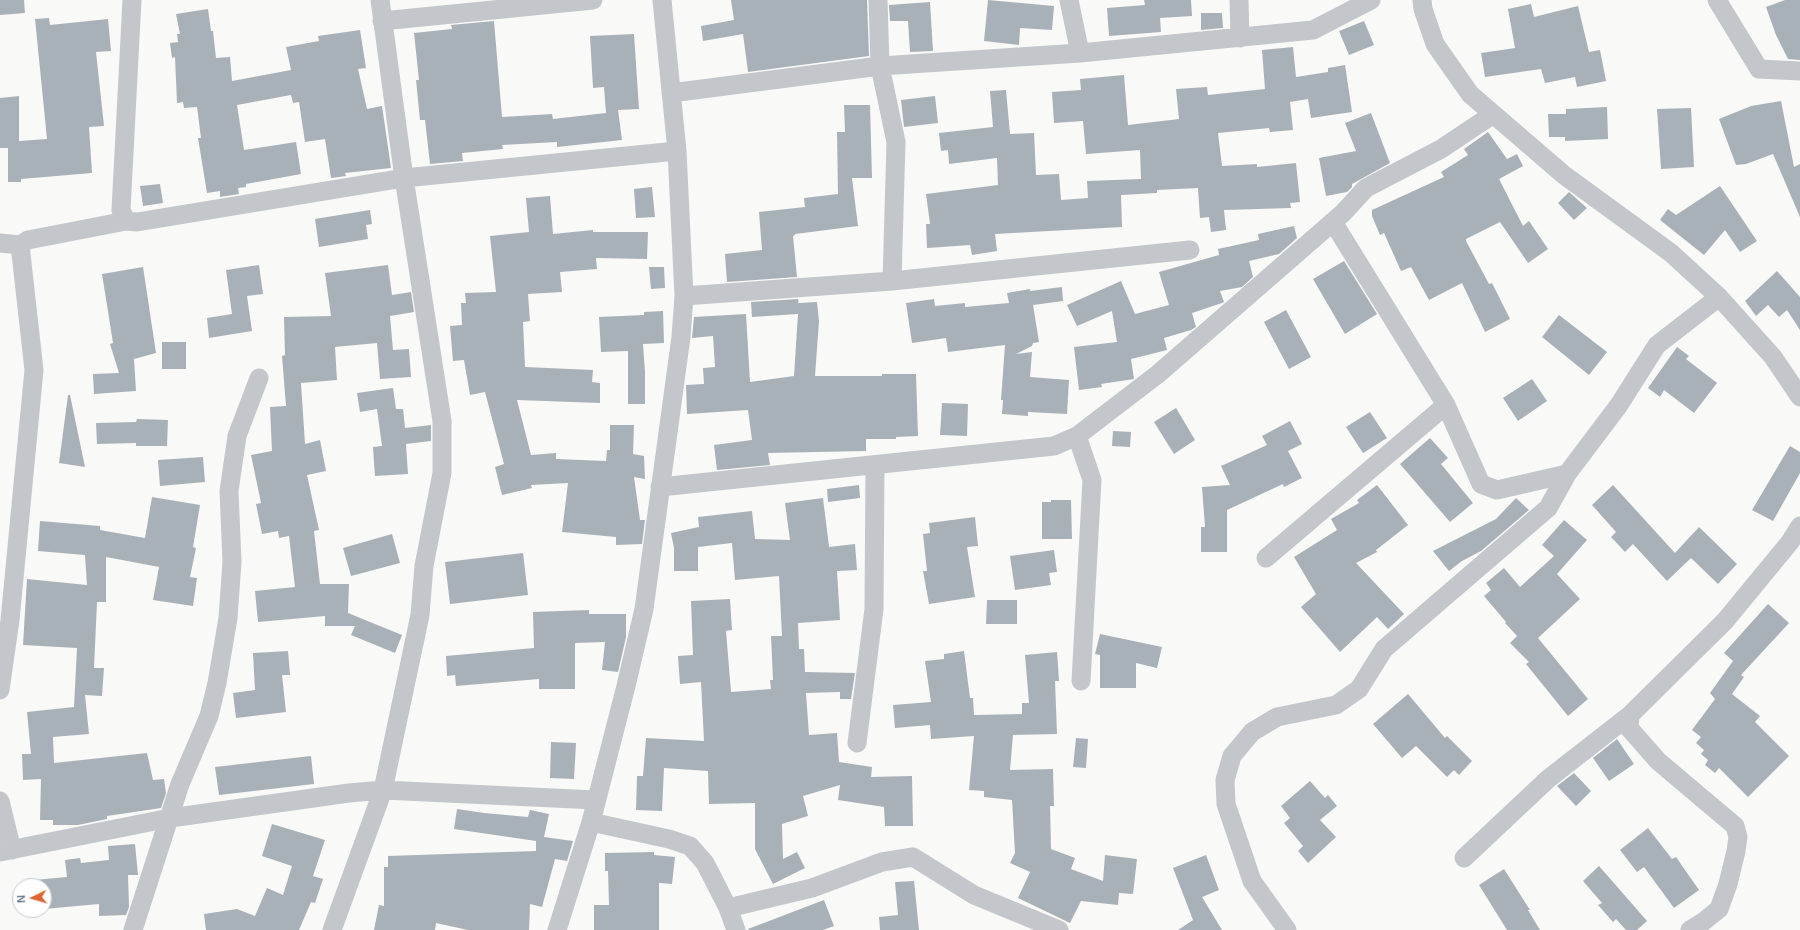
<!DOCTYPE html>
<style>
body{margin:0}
#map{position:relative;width:1800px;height:930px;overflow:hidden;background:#f9f9f7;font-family:Arial,sans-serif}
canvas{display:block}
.north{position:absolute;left:12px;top:878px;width:40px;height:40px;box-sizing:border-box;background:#fff;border:1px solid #c3c9cf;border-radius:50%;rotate:265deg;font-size:11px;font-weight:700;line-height:16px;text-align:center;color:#697887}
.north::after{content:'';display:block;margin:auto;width:14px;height:18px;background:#de6633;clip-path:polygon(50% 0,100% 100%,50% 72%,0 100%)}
</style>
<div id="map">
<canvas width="1800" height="930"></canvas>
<div class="north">N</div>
</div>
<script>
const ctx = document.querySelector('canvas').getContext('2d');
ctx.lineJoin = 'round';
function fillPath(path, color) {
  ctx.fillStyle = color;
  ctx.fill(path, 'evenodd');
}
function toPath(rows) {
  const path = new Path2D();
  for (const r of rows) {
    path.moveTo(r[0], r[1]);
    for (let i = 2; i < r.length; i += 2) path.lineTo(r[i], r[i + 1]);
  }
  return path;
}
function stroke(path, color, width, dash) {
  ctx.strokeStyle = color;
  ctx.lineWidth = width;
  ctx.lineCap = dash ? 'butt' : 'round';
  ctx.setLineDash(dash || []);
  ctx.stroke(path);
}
fillPath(toPath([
 [0,0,24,0,25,13,0,15],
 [731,0,867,0,869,56,748,72,743,34,703,41,701,26,734,20],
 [988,0,1054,6,1052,30,1020,28,1019,45,984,41],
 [1144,0,1191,0,1192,16,1160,18,1161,32,1109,36,1107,8,1145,5],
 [1785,0,1800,0,1800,60,1788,59,1776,35,1766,7],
 [930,2,933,51,910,52,908,21,890,21,889,5],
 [1531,4,1534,17,1578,6,1589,52,1600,50,1606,81,1577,87,1575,77,1545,83,1541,69,1485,77,1481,53,1515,48,1508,9],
 [208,9,211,31,213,31,216,58,230,57,232,81,291,70,286,47,319,41,318,36,360,30,366,68,358,69,367,109,382,106,391,168,345,173,346,176,331,178,325,139,305,142,299,102,293,103,291,95,237,105,244,150,296,142,301,174,246,184,246,187,238,188,239,194,220,197,220,191,207,193,198,138,201,138,197,107,184,108,183,102,177,103,175,57,172,58,170,43,178,42,177,34,180,34,176,14],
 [1201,13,1222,13,1223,28,1201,30],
 [49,18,50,25,108,19,111,51,96,52,104,126,89,127,92,173,21,179,21,182,8,182,8,148,0,148,0,98,19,96,19,141,47,139,35,19],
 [494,21,502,117,552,114,553,119,606,113,604,87,593,88,590,36,634,34,639,109,618,110,622,140,557,147,557,142,502,145,503,149,462,153,463,161,430,164,425,120,420,120,416,80,419,80,414,33,452,29,451,25],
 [1364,21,1374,45,1349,55,1339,31],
 [1293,47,1296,77,1328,72,1328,68,1345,65,1352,112,1311,118,1308,99,1290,102,1293,130,1270,132,1269,128,1218,133,1222,166,1257,164,1257,167,1296,163,1300,202,1290,203,1291,208,1224,210,1226,230,1211,232,1209,217,1200,218,1198,188,1157,190,1157,193,1121,195,1122,227,995,234,997,251,972,255,970,245,927,248,926,224,930,224,926,194,998,185,997,158,949,164,948,150,941,151,939,133,993,127,990,91,1006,90,1010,134,1034,133,1036,175,1059,174,1061,200,1088,198,1087,181,1141,179,1140,150,1086,154,1083,121,1054,123,1052,92,1081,90,1080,79,1124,75,1128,125,1179,119,1176,89,1207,87,1208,95,1265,89,1262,50],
 [935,96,938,123,904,127,901,100],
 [1781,101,1794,167,1800,164,1800,217,1773,154,1746,164,1736,165,1719,119,1751,106],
 [844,105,870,105,872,178,852,178,858,226,795,234,795,235,793,236,797,277,727,282,725,254,762,250,759,212,805,207,804,198,838,194,837,132,845,132],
 [1607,107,1608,139,1565,141,1565,137,1549,137,1548,114,1566,114,1566,109],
 [1691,108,1694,167,1661,169,1657,109],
 [1371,113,1390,163,1352,184,1352,187,1347,192,1326,196,1319,158,1356,151,1345,123],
 [1488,132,1507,159,1517,154,1523,166,1499,179,1523,226,1529,221,1548,249,1528,263,1500,222,1466,239,1466,241,1489,284,1492,283,1510,319,1485,332,1462,283,1429,300,1411,267,1401,271,1384,233,1380,235,1372,216,1372,210,1444,177,1441,172,1468,155,1464,149],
 [160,184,163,203,143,206,140,186],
 [1720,186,1757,241,1740,252,1725,230,1704,255,1660,220,1668,209,1676,215],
 [652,187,655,217,636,218,634,189],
 [1569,192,1587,208,1574,220,1558,203],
 [550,196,553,234,593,230,593,232,648,232,647,259,596,258,597,269,560,272,562,292,528,294,530,321,523,322,525,367,593,370,592,382,600,383,600,403,517,400,531,455,556,453,556,459,606,461,607,450,610,450,610,425,634,425,633,454,644,456,645,479,634,477,640,520,645,520,642,544,616,545,616,537,562,532,568,483,531,485,532,488,502,495,495,467,504,464,485,392,470,395,464,360,453,361,450,326,462,325,461,303,466,303,465,293,496,292,490,236,529,232,526,198],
 [370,210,372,224,366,225,368,239,319,247,315,219],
 [1294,226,1297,238,1279,254,1249,261,1253,277,1242,287,1220,291,1224,302,1222,303,1192,313,1196,327,1191,330,1164,338,1167,350,1131,359,1134,379,1101,384,1102,387,1079,390,1074,347,1117,342,1112,311,1077,326,1067,305,1121,281,1135,314,1169,305,1159,272,1219,255,1218,249,1259,240,1258,234],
 [1344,261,1377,314,1345,334,1313,279],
 [259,265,263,294,247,296,252,331,209,338,207,318,232,314,226,270],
 [388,265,392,295,411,292,414,312,390,316,393,350,409,349,411,377,380,379,377,343,335,347,337,380,301,383,305,444,320,440,326,471,307,475,319,530,314,531,320,584,349,584,348,613,402,635,395,653,351,635,355,626,325,626,325,616,258,622,255,591,295,587,289,536,279,538,278,531,262,534,256,504,261,503,251,455,272,451,270,407,286,406,282,356,285,355,284,317,331,316,325,273],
 [143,267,156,353,134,359,136,391,94,394,93,374,119,373,110,344,113,343,102,274],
 [649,267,664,267,665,288,651,289],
 [1777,271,1800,297,1800,330,1787,310,1779,317,1768,305,1756,316,1745,301],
 [1062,287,1063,301,1033,305,1039,342,1033,343,1032,346,1016,354,1032,352,1030,377,1069,380,1067,414,1028,412,1028,416,1002,414,1003,400,1001,400,1005,345,948,352,946,338,912,343,906,303,934,299,935,306,965,303,965,307,1009,303,1007,293,1030,289,1030,291],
 [798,299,799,305,799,303,817,302,819,321,815,376,882,376,882,374,916,374,918,436,896,437,896,439,866,439,866,451,768,453,770,465,717,470,714,445,752,440,748,410,687,414,686,385,704,384,703,368,715,367,713,336,692,338,694,317,746,314,750,382,794,376,798,314,752,317,751,302],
 [1286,310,1311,357,1289,369,1264,322],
 [663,311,664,343,643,344,645,372,645,404,628,404,628,351,601,352,599,317,644,315,644,312],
 [1559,315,1607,352,1589,375,1542,337],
 [162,342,186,342,186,369,162,369],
 [1677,347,1689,356,1686,359,1717,383,1694,413,1664,390,1660,397,1648,388],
 [1532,379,1547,401,1518,421,1503,398],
 [393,388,396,409,403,409,405,428,431,425,431,441,406,444,408,474,375,476,373,447,382,446,377,409,360,412,357,393],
 [68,395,70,395,85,467,59,463],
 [942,403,968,404,967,436,940,435],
 [1176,408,1195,440,1174,454,1154,422],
 [1370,412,1387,438,1363,453,1346,427],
 [137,419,168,420,167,446,136,446,136,443,97,444,96,423,136,422],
 [1290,421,1302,444,1288,451,1302,478,1284,487,1283,484,1227,510,1227,552,1201,552,1201,527,1205,527,1202,487,1230,485,1221,466,1267,445,1262,436],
 [1113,431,1131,432,1130,447,1112,446],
 [1430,438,1448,458,1441,464,1473,503,1450,522,1400,464],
 [1790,446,1800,452,1800,473,1773,521,1752,510],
 [203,457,205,482,160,486,158,460],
 [859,485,860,498,828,502,827,489],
 [1377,485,1408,525,1376,550,1377,552,1356,563,1404,614,1388,629,1377,617,1340,652,1301,607,1316,594,1294,557,1337,530,1331,519,1359,503,1357,500],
 [1613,485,1675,553,1699,527,1737,564,1718,584,1691,558,1667,581,1633,544,1625,552,1611,537,1616,532,1592,505],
 [152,497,200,505,193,547,196,548,190,577,197,578,193,606,153,600,159,567,106,557,106,602,97,602,94,668,104,668,102,696,85,695,89,734,53,737,54,763,147,753,153,780,164,779,166,793,161,808,107,816,107,819,78,825,53,825,53,820,40,820,41,779,23,780,22,754,31,754,27,712,74,707,77,648,23,645,27,579,87,585,85,555,38,551,40,521,100,526,100,530,145,538],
 [823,498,829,547,855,544,857,570,837,571,840,620,798,623,799,649,804,649,805,672,855,673,851,699,840,699,840,692,806,693,809,735,837,733,839,762,872,767,871,777,912,776,913,826,885,826,884,807,838,800,840,785,803,796,808,816,782,824,783,859,797,852,805,868,773,884,755,849,755,803,709,804,708,771,664,768,662,811,636,810,637,776,643,776,646,738,704,741,701,682,680,684,678,656,693,655,691,601,730,599,732,630,726,631,731,692,771,689,770,680,773,680,771,636,782,636,779,576,735,580,732,543,698,547,698,571,674,571,674,548,671,533,699,527,698,517,752,511,755,539,790,540,785,503],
 [1516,498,1529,510,1481,551,1462,561,1449,571,1433,551,1496,519],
 [1051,500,1071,500,1072,539,1042,539,1042,502,1051,502],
 [975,517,978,546,967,547,975,597,929,604,923,571,927,571,923,534,930,533,929,523],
 [1564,520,1587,540,1557,574,1580,599,1538,638,1588,699,1568,716,1526,664,1529,662,1510,643,1517,636,1505,623,1506,622,1484,596,1491,590,1486,583,1504,568,1520,587,1554,556,1542,545],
 [392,534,400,563,351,576,343,548],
 [1054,550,1057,572,1049,573,1051,585,1015,590,1010,556],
 [523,553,528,595,450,604,445,562],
 [987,600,1017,600,1017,624,986,624],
 [1768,604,1789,623,1741,675,1744,677,1732,694,1760,716,1755,722,1789,756,1748,797,1719,768,1715,773,1705,765,1708,760,1701,754,1704,750,1696,743,1701,737,1692,730,1715,699,1710,693,1733,661,1724,653],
 [589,610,589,614,626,614,626,637,618,672,602,670,605,642,575,643,575,689,539,689,539,679,456,686,455,675,447,676,446,656,534,648,533,612],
 [1100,634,1162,647,1157,668,1136,663,1136,688,1100,688,1100,655,1095,654],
 [288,651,290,675,282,675,286,712,236,718,233,693,255,690,253,653],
 [964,651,970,698,973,698,974,715,1022,714,1022,703,1029,703,1025,655,1057,652,1059,681,1055,681,1057,734,1013,735,1010,770,1053,769,1054,806,1050,806,1051,849,1075,858,1071,869,1103,881,1105,855,1137,859,1133,894,1119,893,1118,905,1081,901,1070,923,1018,898,1030,872,1010,863,1015,853,1012,800,984,797,984,791,969,790,974,736,931,739,930,725,895,728,893,705,931,702,925,661,944,659,944,654],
 [1408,694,1445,738,1447,736,1472,761,1459,775,1454,770,1447,777,1416,746,1402,758,1373,724],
 [1076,738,1088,739,1086,768,1073,767],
 [1617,739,1634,764,1609,781,1593,758],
 [551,742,576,743,574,779,550,778],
 [311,756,314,784,219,795,215,767],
 [1574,773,1591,791,1576,806,1557,786],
 [1310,781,1325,798,1328,795,1337,806,1320,820,1336,837,1308,863,1298,851,1303,846,1284,823,1290,818,1281,806],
 [457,809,484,813,528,817,530,810,549,814,544,837,573,841,567,861,555,859,542,907,530,904,529,930,468,930,436,923,435,930,374,930,379,905,384,906,384,867,388,867,388,856,536,851,536,841,454,829],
 [272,824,325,840,313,876,323,879,315,903,311,902,299,930,206,930,204,914,237,909,255,916,267,888,283,895,292,866,262,856],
 [1648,828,1672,859,1676,857,1699,890,1674,908,1644,867,1637,872,1620,850],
 [135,844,138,875,128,875,129,907,126,915,99,916,99,904,44,909,44,886,23,886,23,881,67,877,65,860,80,858,81,863,109,860,108,846],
 [654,852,654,855,675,857,672,884,659,883,659,930,594,930,594,905,609,905,608,871,605,871,605,853],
 [1206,855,1219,890,1202,897,1222,930,1178,930,1193,920,1173,868],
 [1599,866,1647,921,1637,930,1626,930,1616,919,1613,922,1598,905,1602,903,1583,881],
 [1504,869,1530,910,1528,910,1540,930,1507,930,1479,885],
 [914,881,919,930,880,930,879,917,898,915,895,882],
 [824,900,834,926,823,930,749,930,748,929]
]), '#a9b1b8');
stroke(toPath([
 [878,0,880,66,896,142,892,281],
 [1069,0,1080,53],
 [1239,0,1240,38],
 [1422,0,1423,9,1435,44,1470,94,1564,175,1671,253,1719,297,1773,357,1800,397],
 [1717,0,1759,69,1800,71],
 [382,21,593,0],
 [671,93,880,66,1080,53,1313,30,1371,0],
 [126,221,121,210,132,0],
 [1333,222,1446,405,1481,484,1497,490,1567,474],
 [0,243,20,245,28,240,126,221,137,222,404,178,677,151],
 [684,296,892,281,1190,250],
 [1077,436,1092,480,1081,681],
 [660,487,1054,446,1077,436,1158,374,1343,213,1366,188,1441,149,1492,115],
 [1266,558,1446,405],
 [0,690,10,620,34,370,20,245],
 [857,743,874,609,875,465],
 [0,801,12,850],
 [591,822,669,839,690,846,705,863,728,908,736,930],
 [0,852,170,818,349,793,383,790,596,800],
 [1464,858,1548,779,1630,715],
 [728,908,812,888,882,862,913,857,974,895,1059,930],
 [133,930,180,784,209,716,217,683,228,618,232,562,229,491,237,436,259,378],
 [332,930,383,790,420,615,424,566,442,473,442,421,404,178,380,0],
 [557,930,591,822,626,686,644,609,681,337,684,296,677,151,662,0],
 [1287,930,1252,881,1226,804,1225,780,1232,756,1252,732,1277,717,1336,705,1359,689,1384,649,1548,508,1567,474,1619,405,1657,345,1719,297],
 [1690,930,1703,922,1719,909,1728,884,1736,851,1738,837,1735,826,1658,761,1629,728,1630,715,1725,621,1790,542,1800,526]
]), '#c3c6ca', 19);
</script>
